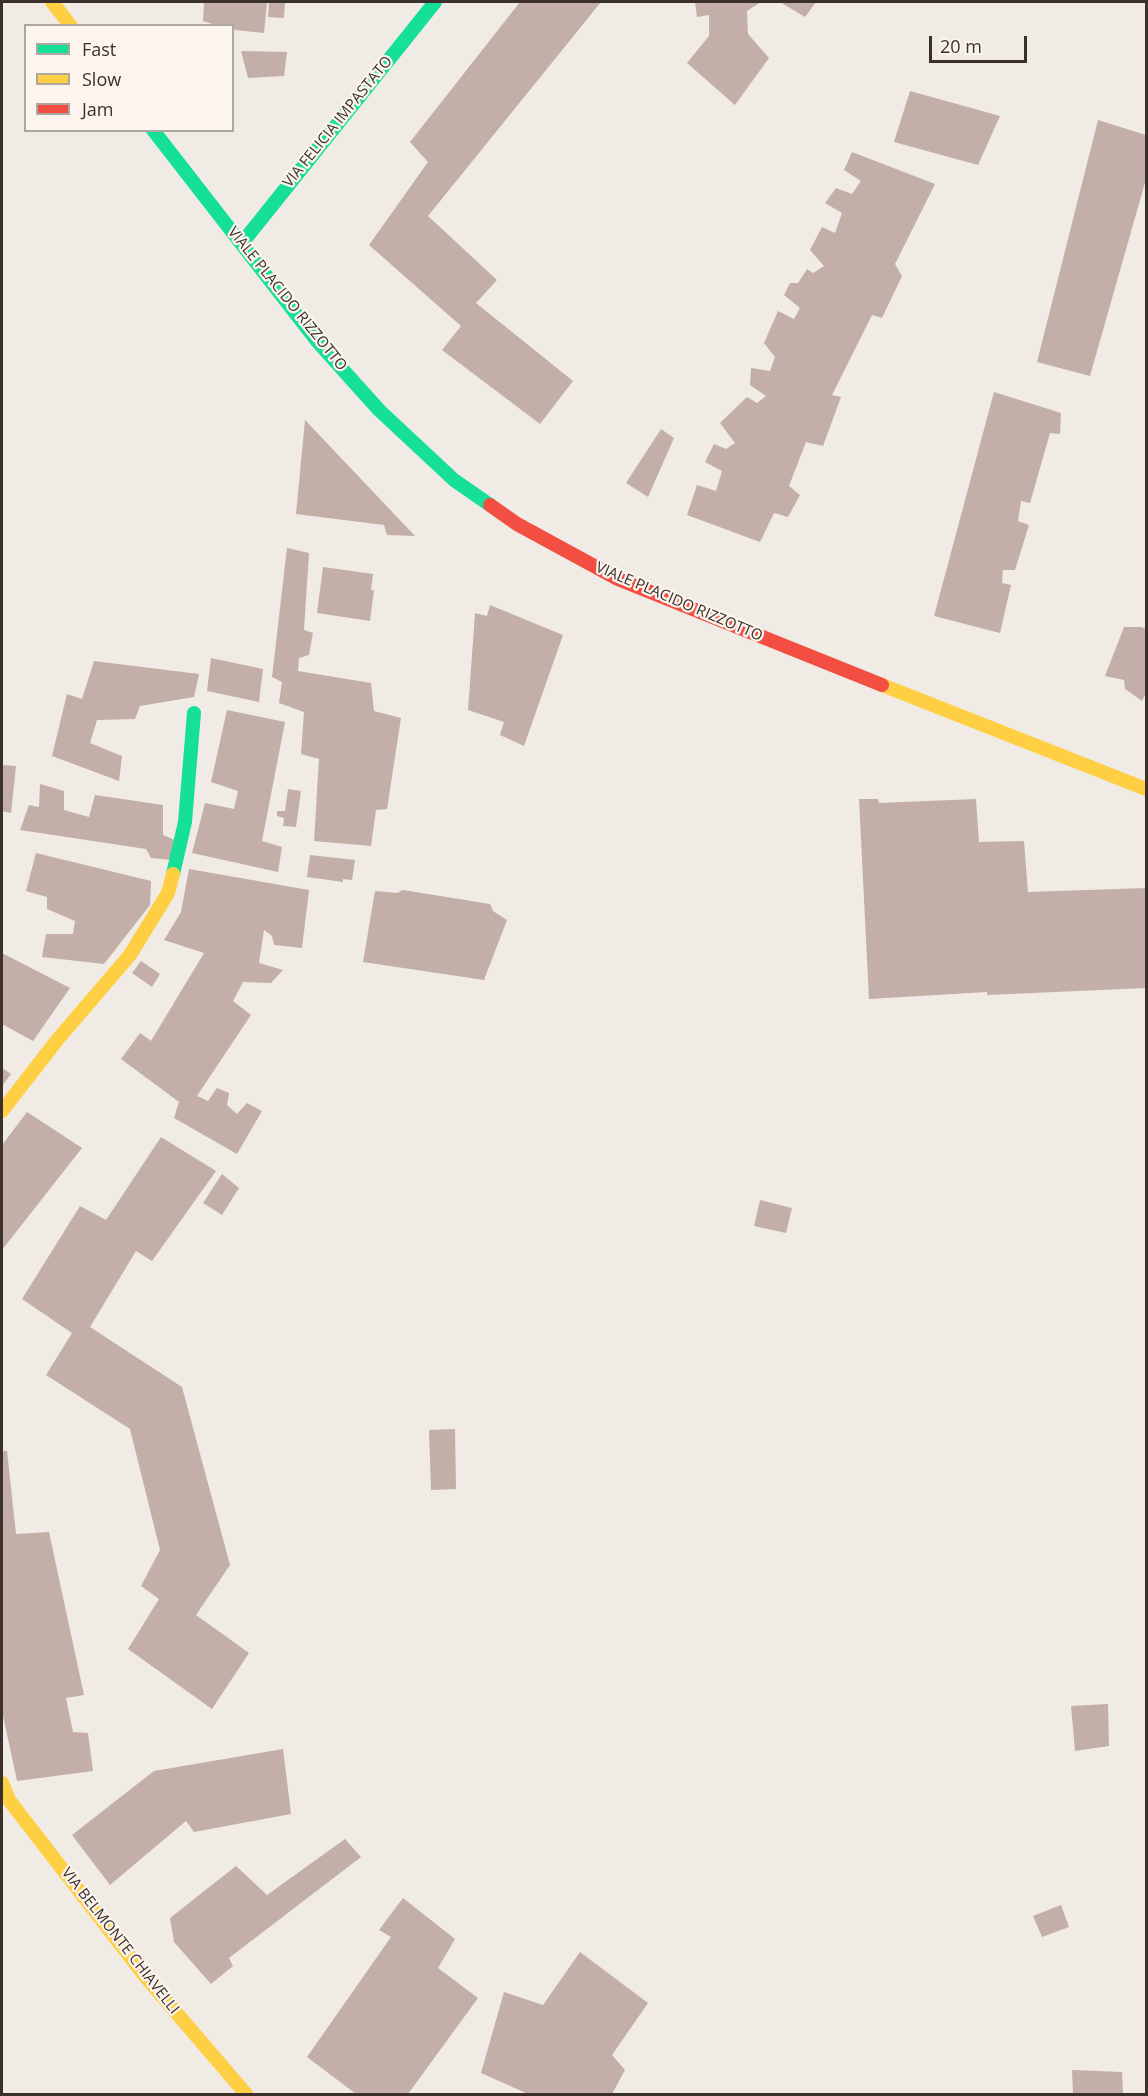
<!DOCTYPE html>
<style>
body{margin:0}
#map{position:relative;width:1148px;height:2096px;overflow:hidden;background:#f0ebe5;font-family:"Open Sans",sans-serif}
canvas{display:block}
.frame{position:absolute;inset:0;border:3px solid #3b302b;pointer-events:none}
.legend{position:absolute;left:24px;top:24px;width:210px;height:108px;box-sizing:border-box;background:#fbf5ee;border:2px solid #aea6a0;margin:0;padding:8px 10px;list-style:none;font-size:18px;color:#3b302b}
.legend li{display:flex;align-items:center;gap:12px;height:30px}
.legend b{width:30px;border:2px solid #aea6a0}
.scale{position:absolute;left:929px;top:36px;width:98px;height:27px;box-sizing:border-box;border:3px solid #3b302b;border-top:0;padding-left:8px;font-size:18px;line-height:21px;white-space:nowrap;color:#3b302b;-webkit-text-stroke:4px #fbf5ee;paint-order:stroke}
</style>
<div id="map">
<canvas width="1148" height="2096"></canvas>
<div class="frame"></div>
<ul class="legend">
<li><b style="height:8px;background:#16e098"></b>Fast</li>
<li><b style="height:8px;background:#ffcf43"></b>Slow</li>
<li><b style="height:8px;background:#f24e42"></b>Jam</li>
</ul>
<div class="scale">20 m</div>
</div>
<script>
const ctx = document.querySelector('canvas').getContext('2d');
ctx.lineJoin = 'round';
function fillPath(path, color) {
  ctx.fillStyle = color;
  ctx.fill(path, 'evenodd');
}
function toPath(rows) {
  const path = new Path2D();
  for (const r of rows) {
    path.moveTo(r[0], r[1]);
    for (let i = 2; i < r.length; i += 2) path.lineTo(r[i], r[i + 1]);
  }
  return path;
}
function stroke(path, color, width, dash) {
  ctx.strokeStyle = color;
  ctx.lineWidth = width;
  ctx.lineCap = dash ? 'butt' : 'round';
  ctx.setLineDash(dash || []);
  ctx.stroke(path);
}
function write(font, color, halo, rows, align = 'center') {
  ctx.font = font + ' "Open Sans",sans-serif';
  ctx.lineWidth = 4.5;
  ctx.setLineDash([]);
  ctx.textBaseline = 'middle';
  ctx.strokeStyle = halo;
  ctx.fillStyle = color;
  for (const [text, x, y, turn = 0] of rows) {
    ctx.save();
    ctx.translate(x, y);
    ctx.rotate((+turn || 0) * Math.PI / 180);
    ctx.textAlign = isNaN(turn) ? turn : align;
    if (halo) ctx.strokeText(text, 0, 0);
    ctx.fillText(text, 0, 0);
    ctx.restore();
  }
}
fillPath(toPath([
 [204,2,267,2,264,33,235,30,232,29,232,26,219,26,203,21],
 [269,2,285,2,284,18,268,17],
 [520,2,601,2,428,216,497,280,476,303,573,381,540,424,442,350,461,326,369,245,428,162,410,142],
 [695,2,761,2,747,11,748,34,769,58,735,105,687,63,709,36,709,15,697,17],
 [780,2,816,2,805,17],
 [241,51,287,52,284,76,248,78],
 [910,91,1000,116,978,165,894,142],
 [1098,120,1146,135,1146,179,1090,376,1037,362],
 [852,152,935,184,895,264,902,276,882,318,872,315,832,395,841,397,823,446,806,442,789,486,800,495,788,517,774,513,760,542,687,515,697,485,716,491,722,471,705,462,714,444,726,449,735,443,720,423,747,397,757,403,766,396,750,385,751,368,770,371,775,357,764,343,778,311,794,319,800,308,784,295,790,283,798,283,807,269,813,273,824,266,810,250,822,227,835,233,842,213,825,203,836,188,852,194,861,181,844,170],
 [994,392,1061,413,1060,434,1050,433,1030,503,1021,501,1018,521,1029,525,1015,570,1003,570,1002,583,1011,585,1000,633,934,616],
 [305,420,415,536,387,535,384,525,296,514],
 [661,429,674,438,648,497,626,483],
 [287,548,309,553,304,630,313,633,309,655,299,658,298,671,371,683,374,711,401,718,387,809,376,810,371,846,314,841,319,759,301,754,304,712,279,703,282,682,272,677],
 [323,567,373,574,371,590,374,590,370,621,317,613],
 [490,605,563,635,524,746,500,735,504,722,468,710,475,613,487,616],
 [1124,627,1141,627,1146,629,1146,693,1142,701,1125,689,1124,680,1105,676],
 [211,658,263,669,259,702,207,691],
 [94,661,199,674,194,697,140,706,135,719,97,720,90,743,122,756,119,781,52,756,67,694,82,699],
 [227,710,285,722,262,841,282,847,278,872,192,853,205,803,234,809,238,791,211,782],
 [2,765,16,766,11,813,2,811],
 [40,784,64,791,64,810,89,817,95,795,163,805,163,835,177,841,172,860,151,858,146,849,20,830,29,805,39,807],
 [288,789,301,791,296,827,283,826,284,818,277,816,277,811,285,811],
 [859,799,878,799,879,803,976,799,979,842,1024,841,1028,892,1146,888,1146,988,987,995,987,992,869,999],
 [36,853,151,881,150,905,104,964,42,957,46,934,73,934,75,921,47,909,47,897,26,891],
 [310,855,355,860,352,880,343,879,343,882,307,877],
 [189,869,309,890,302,948,274,945,272,936,264,930,259,963,283,970,271,983,243,982,233,1001,251,1015,197,1096,208,1101,217,1088,229,1093,227,1105,237,1114,247,1103,262,1111,237,1154,174,1118,179,1102,121,1059,140,1033,151,1041,204,953,164,940,181,912],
 [403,890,490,904,493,911,507,920,484,980,363,962,375,891,397,893],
 [2,953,70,988,33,1041,2,1024],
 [141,961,160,974,152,987,132,973],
 [2,1068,11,1074,2,1086],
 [27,1112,82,1148,2,1250,2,1145],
 [161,1137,216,1171,152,1261,136,1251,90,1327,182,1387,230,1565,196,1615,249,1653,212,1709,128,1649,159,1599,141,1586,160,1550,130,1429,46,1375,72,1333,22,1299,80,1206,106,1220],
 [222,1174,239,1188,222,1215,203,1203],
 [760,1200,792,1208,786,1233,754,1226],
 [455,1429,456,1489,431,1490,429,1430],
 [2,1451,7,1451,16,1534,49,1532,84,1695,66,1698,73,1732,88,1733,93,1771,17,1781,2,1711],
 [1108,1704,1109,1746,1075,1751,1071,1706],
 [283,1749,291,1814,194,1832,186,1821,110,1885,72,1835,154,1771],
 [345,1839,361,1857,229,1958,233,1966,211,1984,174,1942,170,1918,236,1866,267,1895],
 [403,1898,455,1939,438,1968,478,1998,408,2094,356,2094,307,2057,391,1937,379,1930],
 [1061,1905,1069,1927,1042,1937,1033,1916],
 [580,1952,648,2003,612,2055,625,2070,612,2094,528,2094,481,2073,504,1992,543,2005],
 [1072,2070,1122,2072,1123,2094,1073,2094]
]), '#c3afa7');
stroke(toPath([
 [153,130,317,341,379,410,454,480,490,505],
 [242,243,435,2],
 [173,874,185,822,194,713]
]), '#16e098', 14);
stroke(toPath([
 [52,2,71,26],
 [882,685,1146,789],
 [2,1111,58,1039,130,955,168,893,173,874],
 [2,1783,9,1800,144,1975,246,2094]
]), '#ffcf43', 14);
stroke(toPath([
 [490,505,517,524,618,579,882,685]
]), '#f24e42', 14);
write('15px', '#3b302b', '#fbf5ee', [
 ["VIA FELICIA IMPASTATO",338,122,-51],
 ["VIALE PLACIDO RIZZOTTO",287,299,51],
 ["VIALE PLACIDO RIZZOTTO",679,602,23],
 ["VIA BELMONTE CHIAVELLI",120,1941,52]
]);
</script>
